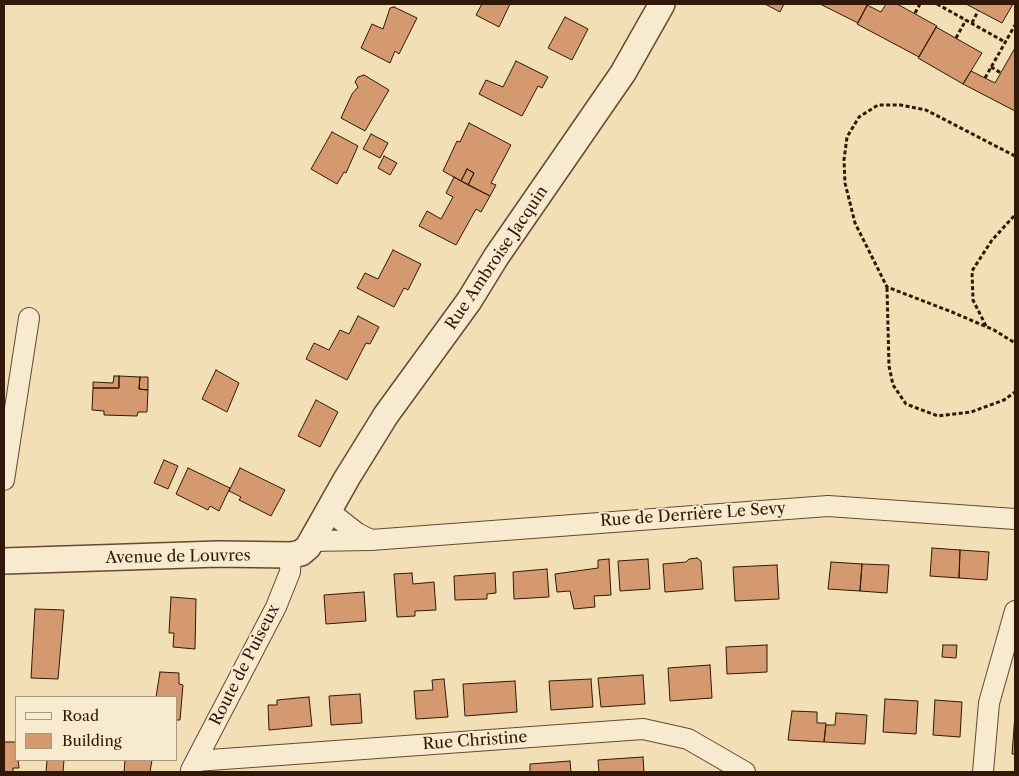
<!DOCTYPE html>
<meta charset="utf-8">
<style>
body{margin:0}
#map{position:relative;width:1019px;height:776px;overflow:hidden;background:#f2dfb5;font-family:"Libre Caslon Text",serif}
canvas{display:block}
.frame{position:absolute;inset:0;border:5px solid #321809;pointer-events:none}
.legend{position:absolute;left:15px;top:696px;width:162px;height:65px;box-sizing:border-box;background:#f7eacf;border:1px solid #a89680;margin:0;padding:6px 9px;list-style:none;font-size:15px;color:#321809}
.legend li{display:flex;align-items:center;gap:10px;height:25px}
.legend b{width:25px;border:1px solid #a89680}
</style>
<div id="map">
<canvas width="1019" height="776"></canvas>
<div class="frame"></div>
<ul class="legend">
<li><b style="height:6px;background:#f7eacf"></b>Road</li>
<li><b style="height:14px;background:#d4996e"></b>Building</li>
</ul>
</div>
<script>
const ctx = document.querySelector('canvas').getContext('2d');
ctx.lineJoin = 'round';
function fillPath(path, color) {
  ctx.fillStyle = color;
  ctx.fill(path, 'evenodd');
}
function toPath(rows) {
  const path = new Path2D();
  for (const r of rows) {
    path.moveTo(r[0], r[1]);
    for (let i = 2; i < r.length; i += 2) path.lineTo(r[i], r[i + 1]);
  }
  return path;
}
function stroke(path, color, width, dash) {
  ctx.strokeStyle = color;
  ctx.lineWidth = width;
  ctx.lineCap = dash ? 'butt' : 'round';
  ctx.setLineDash(dash || []);
  ctx.stroke(path);
}
function write(font, color, halo, rows, align = 'center') {
  ctx.font = font + ' "Libre Caslon Text",serif';
  ctx.lineWidth = 4;
  ctx.setLineDash([]);
  ctx.textBaseline = 'middle';
  ctx.strokeStyle = halo;
  ctx.fillStyle = color;
  for (const [text, x, y, turn = 0] of rows) {
    ctx.save();
    ctx.translate(x, y);
    ctx.rotate((+turn || 0) * Math.PI / 180);
    ctx.textAlign = isNaN(turn) ? turn : align;
    if (halo) ctx.strokeText(text, 0, 0);
    ctx.fillText(text, 0, 0);
    ctx.restore();
  }
}
const building = toPath([
 [482,4,510,4,499,27,476,15,482,4],
 [765,4,784,4,780,12,765,4],
 [820,4,868,4,858,23,820,4],
 [886,4,897,4,937,26,919,57,857,24,867,5,881,12,886,4],
 [966,4,1013,4,1002,23,966,4],
 [394,7,417,18,399,54,395,51,390,63,361,48,372,24,383,29,390,8,394,7],
 [565,17,588,29,572,60,548,48,565,17],
 [936,27,982,53,963,84,918,58,936,27],
 [1015,48,1015,111,963,84,971,71,995,83,1015,48],
 [516,61,548,77,542,88,538,86,522,116,479,94,486,80,503,87,516,61],
 [364,75,389,90,365,131,341,118,352,94,358,87,355,82,358,77,364,75],
 [469,123,511,145,491,183,496,185,490,196,468,185,474,173,467,169,461,181,443,171,457,141,460,142,469,123],
 [332,132,358,146,346,173,344,172,337,184,311,169,332,132],
 [371,134,388,143,380,158,363,149,371,134],
 [384,156,397,163,390,175,378,168,384,156],
 [467,169,474,173,468,185,461,181,467,169],
 [454,177,490,196,481,212,476,209,456,245,419,226,427,211,441,219,453,197,446,193,454,177],
 [393,250,421,264,408,290,404,288,394,307,357,288,365,273,378,279,393,250],
 [358,316,379,327,370,344,366,343,347,380,306,359,314,343,329,350,340,330,349,334,358,316],
 [216,370,239,383,227,412,202,399,216,370],
 [114,376,119,376,119,388,93,388,93,382,113,383,114,376],
 [119,376,140,377,139,389,148,390,147,412,138,412,137,416,104,415,104,411,92,410,93,388,119,388,119,376],
 [140,377,148,377,148,390,139,389,140,377],
 [316,400,338,412,320,447,298,436,316,400],
 [164,460,178,466,168,489,154,483,164,460],
 [188,468,230,488,219,511,210,506,208,510,176,494,188,468],
 [240,468,285,490,271,516,239,500,241,497,229,491,240,468],
 [932,548,960,550,959,578,930,576,932,548],
 [960,550,989,552,987,580,959,578,960,550],
 [697,558,701,561,703,589,665,592,663,564,686,562,689,559,697,558],
 [609,559,611,595,594,596,595,607,574,609,570,591,557,592,555,574,598,568,598,560,609,559],
 [648,559,650,589,620,591,618,561,648,559],
 [831,562,862,564,860,591,828,589,831,562],
 [862,564,889,565,887,593,860,591,862,564],
 [777,565,779,599,735,601,733,567,777,565],
 [547,569,549,597,514,599,513,572,547,569],
 [412,573,413,584,434,582,436,610,415,611,415,616,397,617,394,574,412,573],
 [495,573,496,593,487,594,487,599,455,600,454,576,495,573],
 [364,592,366,621,326,624,324,595,364,592],
 [171,597,196,599,195,649,173,647,174,633,169,633,171,597],
 [35,609,64,610,58,679,31,678,35,609],
 [767,645,767,672,727,674,726,647,767,645],
 [943,645,957,645,956,658,942,657,943,645],
 [710,665,712,698,670,701,668,668,710,665],
 [160,672,179,673,179,684,183,685,180,720,176,720,176,697,156,697,160,672],
 [643,675,645,704,601,707,598,678,643,675],
 [444,679,448,717,416,719,414,691,433,690,432,680,444,679],
 [591,679,593,707,551,710,549,681,591,679],
 [515,681,517,712,465,716,463,684,515,681],
 [360,694,362,723,331,725,329,696,360,694],
 [309,697,312,726,269,730,268,705,277,705,277,700,309,697],
 [885,699,918,701,916,734,883,732,885,699],
 [935,700,962,702,960,737,933,735,935,700],
 [792,711,817,712,817,723,826,723,824,742,788,740,792,711],
 [836,713,867,715,865,744,824,742,826,725,835,725,836,713],
 [1015,715,1015,754,1012,754,1015,715],
 [4,742,16,742,19,768,13,768,13,772,4,772,4,742],
 [643,757,644,772,599,772,598,760,643,757],
 [47,760,64,760,63,772,46,772,47,760],
 [125,760,152,760,150,772,124,772,125,760],
 [570,761,571,772,530,772,530,764,570,761]
]);
fillPath(building, '#d4996e');
stroke(building, '#321809', 1);
const minor = toPath([
 [4,480,29,318],
 [329,511,357,533,371,540],
 [311,541,371,540,828,506,1015,519],
 [196,761,643,729,688,739,745,772],
 [191,770,276,607,290,572,291,555],
 [983,772,989,703,1015,611]
]);
const tertiary = toPath([
 [4,561,219,554,291,555,301,553,308,547,347,478,386,415,469,301,496,257,623,73,662,4]
]);
stroke(minor, '#624a34', 22);
stroke(tertiary, '#624a34', 28);
stroke(toPath([
 [937,4,1005,42],
 [915,13,920,4],
 [972,23,978,11],
 [956,38,966,20],
 [991,67,1001,73],
 [985,78,1015,25],
 [1015,156,926,110,901,105,878,105,859,117,847,137,844,160,845,183,855,223,887,287,952,312,994,330,1015,343],
 [887,288,889,366,893,385,906,404,938,416,971,412,1004,400,1015,392],
 [986,326,973,300,972,271,992,240,1015,215]
]), '#321809', 3, [4, 2.5]);
stroke(minor, '#f7eacf', 20);
stroke(tertiary, '#f7eacf', 25);
write('16px', '#321809', '#f7eacf', [
 ["Rue Ambroise Jacquin",497,258,-56],
 ["Rue de Derrière Le Sevy",693,515,-4],
 ["Avenue de Louvres",178,557,-1],
 ["Route de Puiseux",245,665,-63],
 ["Rue Christine",475,741,-4]
]);
</script>
